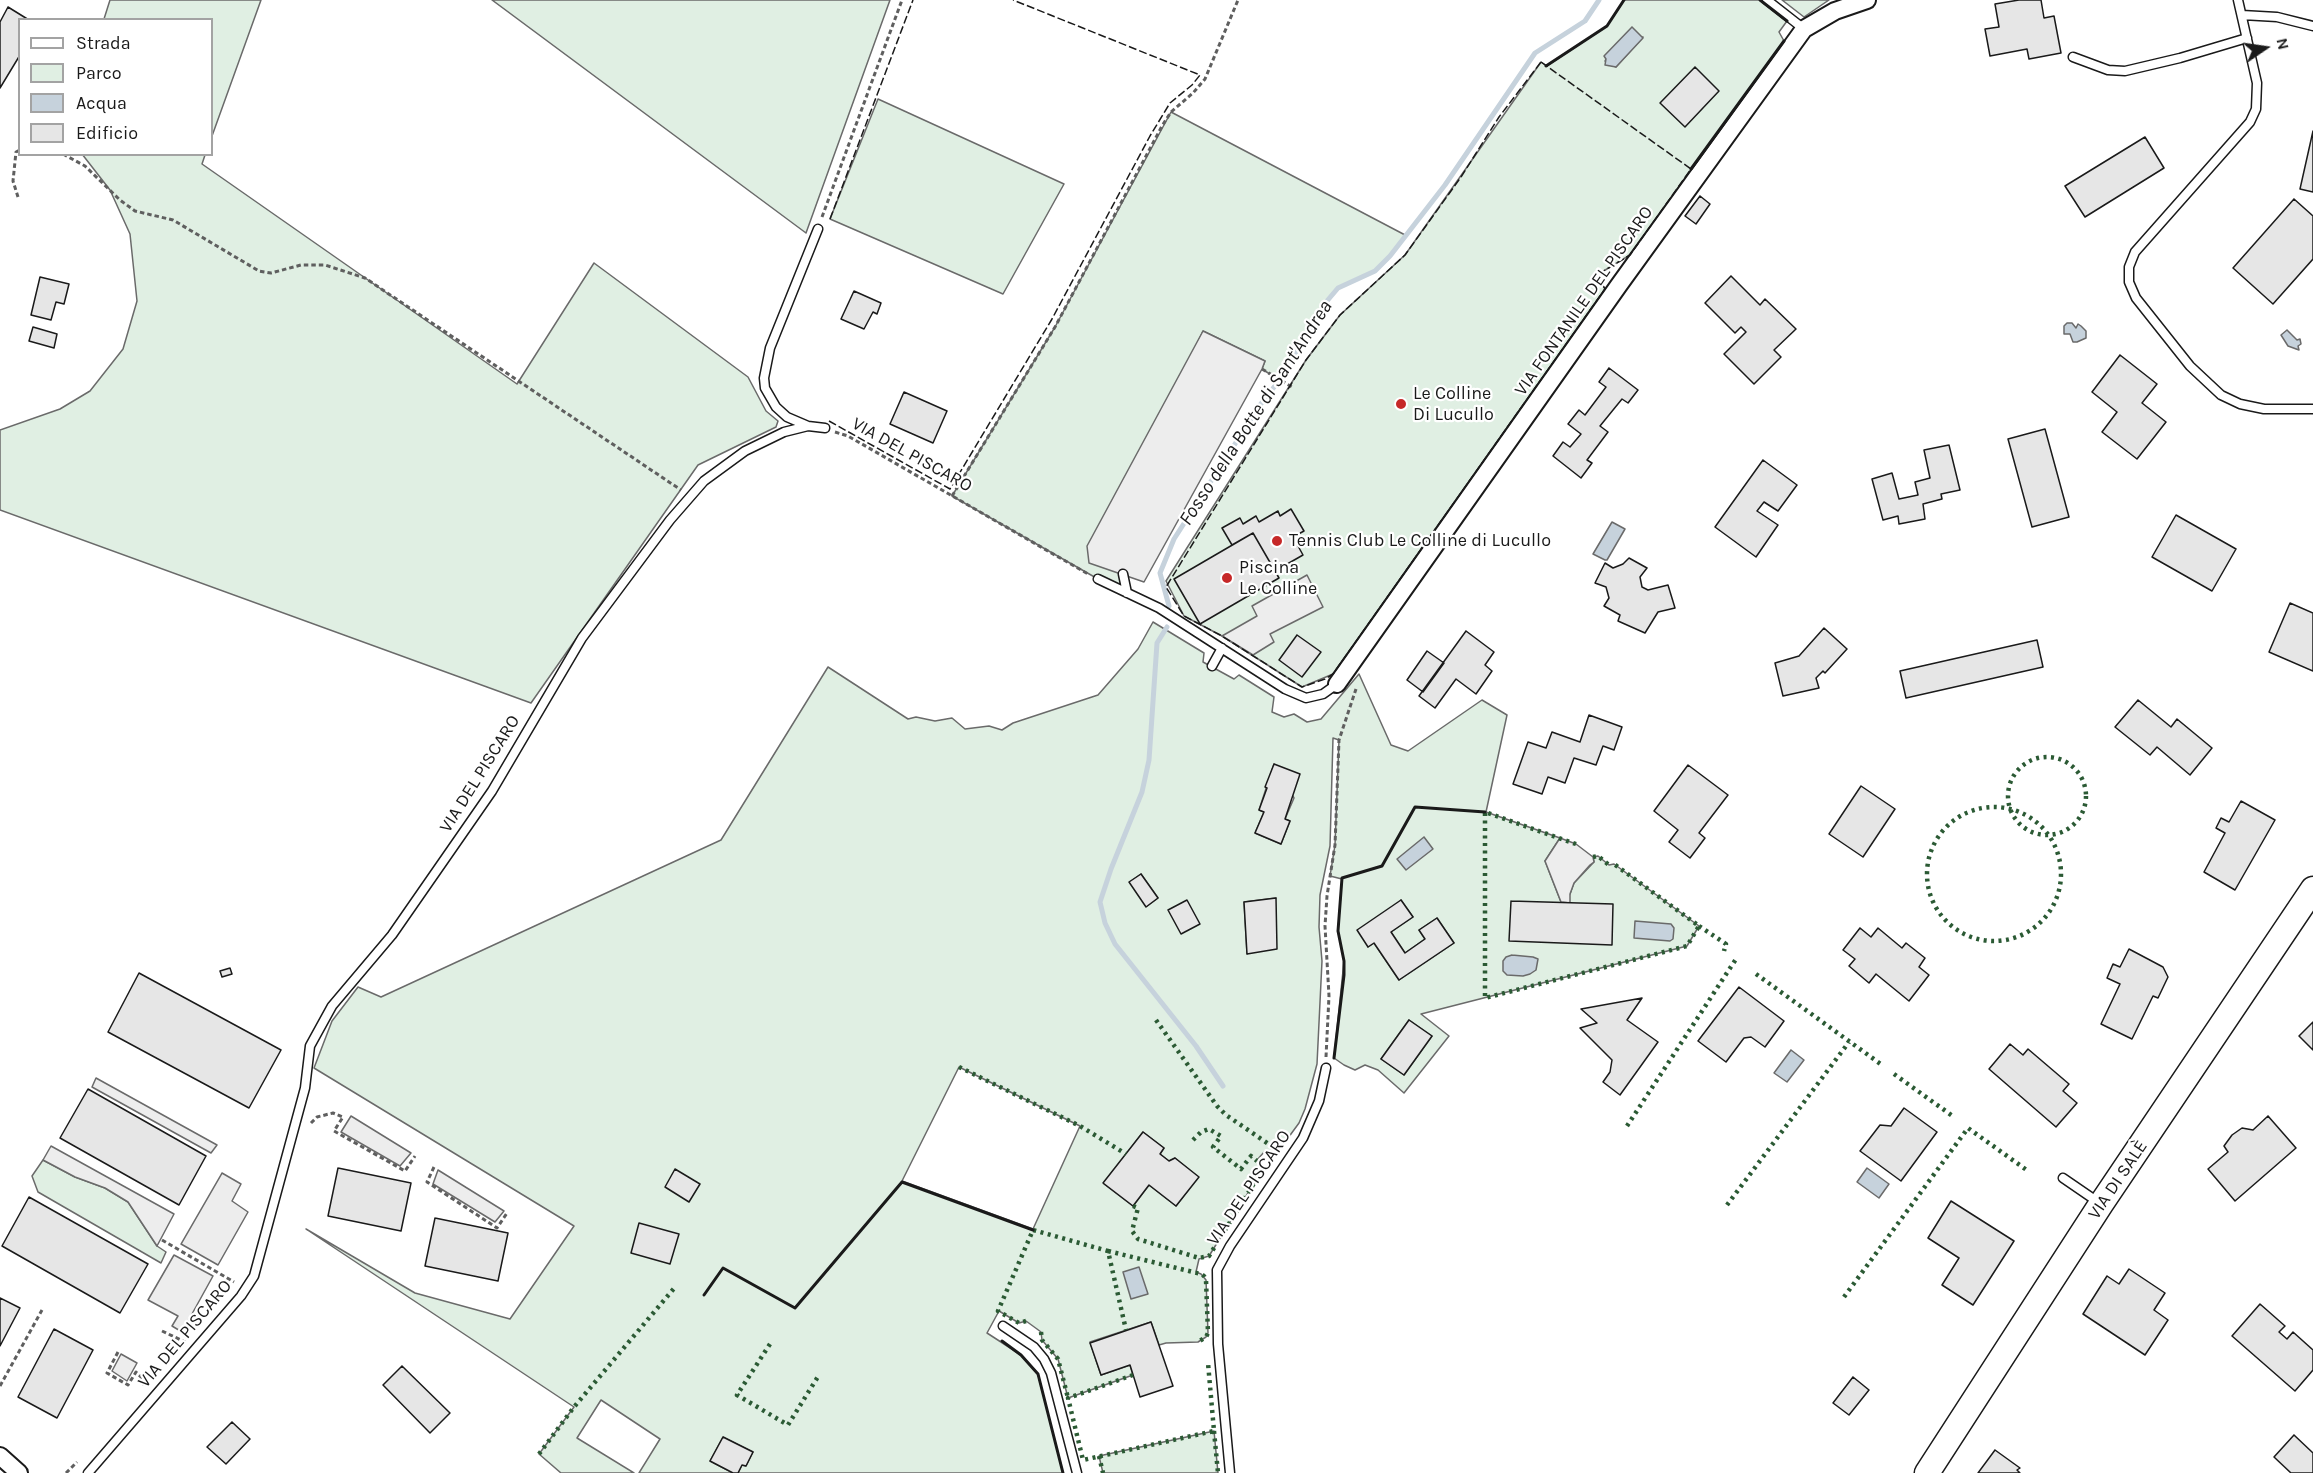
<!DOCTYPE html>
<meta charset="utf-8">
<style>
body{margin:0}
#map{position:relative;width:2313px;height:1473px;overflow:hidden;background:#fff;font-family:Karla,sans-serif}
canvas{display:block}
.legend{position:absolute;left:18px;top:18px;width:195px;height:138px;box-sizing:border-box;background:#fff;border:2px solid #a3a3a3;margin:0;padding:8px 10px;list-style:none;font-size:18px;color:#1a1a1a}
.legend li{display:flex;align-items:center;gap:12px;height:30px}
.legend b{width:30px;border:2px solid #a3a3a3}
.north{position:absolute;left:2235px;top:18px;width:60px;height:60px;-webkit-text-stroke:4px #fff;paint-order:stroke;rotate:77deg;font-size:16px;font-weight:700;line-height:24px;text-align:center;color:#1a1a1a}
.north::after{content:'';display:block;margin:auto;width:21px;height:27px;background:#1a1a1a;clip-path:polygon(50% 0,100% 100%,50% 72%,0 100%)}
</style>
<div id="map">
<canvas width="2313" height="1473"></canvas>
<ul class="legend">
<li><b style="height:8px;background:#fff"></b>Strada</li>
<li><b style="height:16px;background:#e0efe3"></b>Parco</li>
<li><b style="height:16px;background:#c6d2dc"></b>Acqua</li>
<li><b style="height:16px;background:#e6e6e6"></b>Edificio</li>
</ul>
<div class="north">N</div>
</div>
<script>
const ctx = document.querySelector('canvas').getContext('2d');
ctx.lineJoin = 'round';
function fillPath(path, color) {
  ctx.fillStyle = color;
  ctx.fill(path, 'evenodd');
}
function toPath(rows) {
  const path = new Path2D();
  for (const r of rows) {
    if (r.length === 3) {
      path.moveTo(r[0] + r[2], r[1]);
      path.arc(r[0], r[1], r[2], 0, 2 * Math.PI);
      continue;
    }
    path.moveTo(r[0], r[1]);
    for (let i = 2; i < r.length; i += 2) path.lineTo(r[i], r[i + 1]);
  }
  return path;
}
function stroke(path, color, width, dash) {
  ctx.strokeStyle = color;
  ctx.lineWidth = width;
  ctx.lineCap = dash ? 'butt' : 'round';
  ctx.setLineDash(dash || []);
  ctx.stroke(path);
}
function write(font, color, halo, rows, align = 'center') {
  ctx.font = font + ' Karla,sans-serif';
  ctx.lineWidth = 4.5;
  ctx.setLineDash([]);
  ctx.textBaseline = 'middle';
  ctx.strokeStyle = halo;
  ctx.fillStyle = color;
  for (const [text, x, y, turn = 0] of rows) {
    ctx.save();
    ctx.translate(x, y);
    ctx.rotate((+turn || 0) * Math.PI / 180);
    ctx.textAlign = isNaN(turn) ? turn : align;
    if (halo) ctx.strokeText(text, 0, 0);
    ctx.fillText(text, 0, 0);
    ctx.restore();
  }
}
const green = toPath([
 [110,0,261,0,212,136,212,20,104,19,110,0],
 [492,0,890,0,806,233,492,0],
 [1624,0,1760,0,1787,21,1779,32,1784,41,1630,255,1597,275,1605,289,1333,674,1302,687,1222,636,1184,616,1166,581,1306,360,1340,315,1405,255,1541,62,1547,66,1607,26,1624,0],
 [1643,37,1616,67,1605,61,1606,59,1643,37],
 [1782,0,1829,0,1804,17,1782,0],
 [878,99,1064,184,1003,294,830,219,878,99],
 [1171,112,1407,236,1375,271,1338,288,1316,318,1279,380,1262,369,1265,361,1203,331,1197,344,1123,574,1127,593,1098,579,952,496,1055,327,1171,112],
 [82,154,205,155,202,164,517,384,594,263,748,377,766,411,778,421,776,427,698,465,531,703,0,510,0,430,60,409,90,391,123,349,137,301,130,234,110,190,82,154],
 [1153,622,1204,653,1203,662,1234,679,1239,675,1274,697,1272,712,1284,717,1294,714,1307,722,1321,719,1359,674,1391,745,1408,751,1482,700,1507,715,1486,812,1560,838,1545,861,1561,902,1570,894,1574,883,1594,862,1593,857,1598,856,1609,865,1614,864,1699,926,1687,946,1421,1014,1449,1036,1404,1093,1378,1070,1365,1065,1355,1070,1344,1065,1334,1058,1344,961,1338,931,1342,879,1330,876,1335,845,1339,740,1333,738,1330,846,1320,895,1319,927,1322,961,1317,1064,1305,1109,1299,1123,1280,1149,1274,1153,1265,1151,1257,1160,1260,1164,1261,1172,1209,1256,1199,1259,1196,1272,1201,1274,1206,1280,1208,1333,1206,1337,1198,1342,1166,1343,1159,1345,1151,1322,1090,1342,1101,1375,1130,1365,1133,1375,1068,1398,1058,1359,1042,1340,1041,1332,1037,1329,1026,1321,1019,1323,999,1311,987,1333,1021,1355,1038,1374,1063,1473,738,1473,742,1465,746,1466,753,1452,723,1437,710,1461,733,1473,639,1473,660,1439,601,1400,577,1438,634,1473,561,1473,539,1454,574,1407,306,1229,415,1293,510,1319,574,1226,314,1068,332,1021,358,987,381,997,721,840,828,667,908,719,916,717,935,721,952,718,965,729,989,726,1002,730,1013,723,1098,695,1138,649,1153,622],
 [1274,764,1294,798,1285,819,1290,821,1281,844,1255,833,1264,812,1259,810,1274,764],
 [1141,874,1158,898,1147,906,1130,882,1141,874],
 [1276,898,1247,954,1244,902,1276,898],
 [1401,900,1413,917,1391,932,1405,953,1425,939,1419,930,1437,918,1454,943,1399,980,1374,943,1368,947,1401,900],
 [1409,1020,1432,1036,1404,1075,1381,1059,1409,1020],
 [959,1067,1080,1126,1033,1229,902,1181,959,1067],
 [1143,1132,1164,1148,1160,1154,1169,1161,1175,1158,1198,1177,1176,1206,1149,1185,1133,1206,1104,1184,1143,1132],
 [43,1160,75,1177,105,1188,128,1202,157,1246,166,1252,161,1263,38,1192,32,1176,43,1160],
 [1214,1431,1218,1473,1103,1473,1099,1456,1214,1431]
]);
fillPath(green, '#e0efe3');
stroke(green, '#6a6a6a', 1.5);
const parking = toPath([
 [1203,331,1265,361,1262,369,1144,582,1089,563,1087,546,1203,331],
 [1307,575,1323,607,1270,634,1274,642,1253,655,1222,636,1257,616,1252,606,1307,575],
 [1560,838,1576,844,1593,857,1594,862,1590,865,1574,883,1570,894,1570,903,1561,902,1545,861,1560,838],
 [96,1078,217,1145,211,1153,92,1087,96,1078],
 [351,1116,411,1153,400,1166,341,1132,351,1116],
 [51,1146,174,1214,157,1246,128,1202,105,1188,75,1177,43,1160,51,1146],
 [438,1170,504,1211,495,1222,433,1184,438,1170],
 [222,1173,241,1184,232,1201,248,1212,218,1265,181,1244,222,1173],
 [174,1255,213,1276,182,1332,172,1326,178,1316,148,1300,174,1255],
 [121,1354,137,1363,127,1381,112,1371,121,1354]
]);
fillPath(parking, '#ededed');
stroke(parking, '#6a6a6a', 1.5);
const water = toPath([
 [1632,27,1643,38,1616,67,1605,65,1606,59,1604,56,1632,27],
 [2067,323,2072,323,2076,328,2078,324,2081,326,2086,331,2086,338,2077,342,2073,342,2070,334,2064,334,2064,326,2067,323],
 [2287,330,2297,340,2300,339,2301,344,2298,346,2299,350,2288,346,2281,335,2287,330],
 [1612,522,1625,529,1607,560,1605,560,1593,554,1612,522],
 [1424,837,1433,849,1406,870,1397,859,1424,837],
 [1635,921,1671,924,1674,928,1673,939,1670,941,1634,938,1635,921],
 [1512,955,1533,957,1538,959,1536,970,1530,974,1523,976,1507,975,1503,971,1503,961,1506,957,1512,955],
 [1791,1050,1804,1060,1787,1082,1774,1073,1791,1050],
 [1867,1168,1889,1184,1879,1198,1857,1182,1867,1168],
 [1139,1267,1148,1294,1131,1299,1123,1272,1139,1267]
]);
fillPath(water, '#c6d2dc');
stroke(water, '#6a6a6a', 1.5);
stroke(toPath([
 [1169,606,1160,573,1174,539,1260,405,1278,382,1327,301,1338,288,1375,271,1390,256,1445,185,1535,53,1585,21,1599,0],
 [1167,627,1157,643,1149,760,1142,792,1111,869,1100,902,1105,923,1115,944,1196,1046,1223,1086]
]), '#c6d2dc', 5);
const building = toPath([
 [2019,0,2041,0,2044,18,2054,16,2061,53,2029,59,2027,49,1990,56,1985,29,1999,27,1995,4,2019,0],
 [8,7,29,20,20,20,20,55,0,88,0,22,8,7],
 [1695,67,1719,91,1685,127,1660,103,1695,67],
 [2313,131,2313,192,2300,189,2313,131],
 [2145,137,2164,168,2085,217,2065,186,2145,137],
 [1700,196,1710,204,1696,224,1685,216,1700,196],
 [2294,199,2313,216,2313,259,2273,304,2233,268,2294,199],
 [1731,276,1760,305,1765,299,1796,329,1774,350,1781,357,1754,384,1724,354,1746,332,1741,327,1735,333,1705,303,1731,276],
 [40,277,69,284,64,304,56,302,51,320,31,315,40,277],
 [854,291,881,303,877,314,873,312,864,329,841,319,854,291],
 [33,327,57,334,54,348,29,341,33,327],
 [2120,355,2157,384,2142,403,2166,422,2137,459,2102,432,2117,412,2092,392,2120,355],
 [1609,368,1638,390,1628,403,1622,399,1600,426,1608,432,1587,460,1592,463,1581,478,1553,456,1563,442,1570,447,1581,434,1568,424,1579,410,1585,415,1606,387,1599,382,1609,368],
 [904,392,947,411,933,443,890,424,904,392],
 [2045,429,2069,517,2032,527,2008,439,2045,429],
 [1949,445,1960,490,1941,494,1942,499,1923,504,1925,519,1899,524,1898,516,1883,520,1872,479,1892,473,1899,499,1918,495,1915,482,1930,478,1924,450,1949,445],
 [1763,460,1797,485,1778,511,1764,502,1757,511,1778,525,1756,557,1715,527,1763,460],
 [1291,509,1304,531,1293,537,1303,555,1275,571,1253,533,1232,545,1222,528,1240,518,1243,524,1256,516,1259,522,1278,511,1280,516,1291,509],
 [2176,515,2236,549,2212,591,2152,557,2176,515],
 [1253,533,1279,578,1200,624,1174,579,1253,533],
 [1629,558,1647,568,1640,577,1642,587,1648,590,1668,585,1675,608,1658,612,1645,633,1618,621,1620,615,1604,606,1609,598,1606,587,1595,583,1605,563,1613,568,1623,564,1629,558],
 [2290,603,2313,613,2313,671,2269,652,2290,603],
 [1824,628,1847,649,1825,673,1823,671,1816,678,1819,688,1783,696,1775,663,1799,656,1824,628],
 [1466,631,1494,652,1485,665,1492,671,1476,694,1456,679,1435,708,1419,696,1466,631],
 [1297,635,1321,652,1302,677,1279,660,1297,635],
 [2037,640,2043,667,1906,698,1900,671,2037,640],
 [1427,651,1444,663,1423,692,1407,680,1427,651],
 [2138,700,2171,727,2177,719,2212,748,2190,775,2157,747,2150,755,2115,727,2138,700],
 [1589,715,1622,727,1614,750,1603,746,1596,765,1574,758,1565,783,1548,777,1542,794,1513,784,1528,742,1546,748,1552,732,1580,742,1589,715],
 [1274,764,1300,774,1285,819,1290,821,1281,844,1255,833,1264,812,1259,810,1267,788,1265,787,1274,764],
 [1688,765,1728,795,1699,833,1705,838,1690,858,1669,842,1678,830,1654,811,1688,765],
 [1861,786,1895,809,1863,857,1829,834,1861,786],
 [2241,801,2275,820,2235,890,2204,872,2225,833,2216,828,2221,818,2229,822,2241,801],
 [1141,874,1158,898,1146,907,1129,882,1141,874],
 [1276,898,1277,949,1247,954,1244,902,1276,898],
 [1187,900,1200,924,1181,934,1168,910,1187,900],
 [1401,900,1413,917,1391,932,1405,953,1425,939,1419,930,1437,918,1454,943,1399,980,1374,943,1368,947,1357,930,1401,900],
 [1511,901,1613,904,1612,945,1509,941,1511,901],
 [1860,928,1871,937,1878,928,1902,948,1906,943,1925,958,1919,967,1929,975,1909,1001,1876,974,1869,983,1849,966,1855,959,1843,950,1860,928],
 [2129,949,2163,967,2168,977,2158,998,2153,996,2132,1039,2101,1024,2120,984,2107,978,2113,964,2120,967,2129,949],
 [230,968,232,974,222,977,220,971,230,968],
 [139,973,281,1050,249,1108,108,1032,139,973],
 [1739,987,1784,1021,1765,1047,1751,1037,1744,1038,1726,1062,1698,1041,1739,987],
 [1642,998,1627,1020,1658,1042,1620,1095,1603,1082,1610,1072,1612,1060,1580,1028,1597,1023,1581,1009,1642,998],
 [1409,1020,1432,1036,1404,1075,1381,1059,1409,1020],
 [2313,1022,2313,1050,2299,1036,2313,1022],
 [2010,1044,2023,1055,2028,1049,2069,1084,2063,1091,2077,1103,2056,1127,1989,1069,2010,1044],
 [88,1089,206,1156,179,1205,60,1138,88,1089],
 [1904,1108,1937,1132,1901,1181,1860,1151,1880,1125,1891,1126,1904,1108],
 [2268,1116,2296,1148,2235,1201,2208,1169,2228,1152,2224,1146,2232,1135,2242,1128,2253,1130,2268,1116],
 [1143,1132,1164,1148,1160,1154,1169,1161,1175,1158,1199,1177,1176,1206,1149,1185,1133,1206,1103,1183,1143,1132],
 [338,1168,411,1183,401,1231,328,1216,338,1168],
 [675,1169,700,1184,689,1202,665,1187,675,1169],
 [29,1197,148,1264,120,1313,2,1246,29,1197],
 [1951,1201,2014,1241,1973,1305,1942,1285,1959,1258,1928,1238,1951,1201],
 [435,1218,508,1233,498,1281,425,1266,435,1218],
 [639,1223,679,1234,670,1264,631,1253,639,1223],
 [2129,1269,2165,1293,2154,1310,2168,1320,2145,1355,2083,1314,2107,1276,2119,1284,2129,1269],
 [0,1298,20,1308,0,1346,0,1298],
 [2260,1304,2285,1326,2279,1332,2287,1339,2293,1332,2313,1350,2313,1370,2295,1391,2232,1336,2260,1304],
 [1151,1322,1173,1386,1140,1397,1130,1365,1101,1375,1090,1343,1151,1322],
 [54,1329,93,1350,57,1418,18,1397,54,1329],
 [402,1366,450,1413,430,1433,383,1385,402,1366],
 [1853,1377,1869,1390,1849,1415,1833,1403,1853,1377],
 [232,1422,250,1439,226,1464,207,1447,232,1422],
 [2294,1435,2313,1453,2313,1473,2291,1473,2274,1457,2294,1435],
 [723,1437,753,1452,746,1466,742,1465,738,1473,733,1473,710,1461,723,1437],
 [1995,1450,2020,1468,2017,1470,2020,1473,1978,1473,1995,1450]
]);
fillPath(building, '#e6e6e6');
stroke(building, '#1a1a1a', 1.5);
const lane = toPath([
 [1767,0,1804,29],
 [2238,0,2257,83,2256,109,2250,122,2135,252,2129,267,2129,282,2136,298,2190,366,2221,395,2240,404,2264,409,2313,409],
 [2242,15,2277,17,2313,26],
 [2073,57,2108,70,2125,71,2180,58,2247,38],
 [808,426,787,417,776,407,765,388,764,378,770,348,818,229],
 [1123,574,1127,593],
 [1098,579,1159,608,1285,689,1306,698,1323,694,1337,684],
 [1212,666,1222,648],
 [2063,1178,2098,1202],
 [1003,1326,1034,1347,1044,1359,1051,1373,1077,1473],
 [88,1473,241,1296,254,1276,305,1088,310,1046,332,1006,392,935,492,791,582,638,670,520,704,481,745,451,784,432,808,426,825,428],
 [1230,1473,1218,1344,1217,1270,1230,1246,1303,1138,1319,1101,1326,1068]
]);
const street = toPath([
 [1337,684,1619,285,1804,29,1835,11,1867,0],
 [0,1456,19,1473]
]);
const secondary = toPath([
 [1927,1473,2101,1204,2313,889]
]);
stroke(lane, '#1a1a1a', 11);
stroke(street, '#1a1a1a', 20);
stroke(secondary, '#1a1a1a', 27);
stroke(toPath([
 [63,154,85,166,120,200,135,211,173,220,259,271,271,273,301,265,325,265,365,278,681,490],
 [18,197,13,181,16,152,20,150],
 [822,217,902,0],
 [1262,369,1292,387],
 [835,432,848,436,1088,574],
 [952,496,1055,327,1162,126,1171,112,1193,93,1205,79,1238,0],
 [1326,1057,1329,996,1325,926,1327,896,1335,845,1339,740,1356,689],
 [311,1123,317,1117,333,1113,343,1117,334,1131,405,1171,415,1156],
 [434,1167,427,1182,497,1228,507,1213],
 [162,1240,234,1282],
 [162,1331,185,1342],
 [118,1352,107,1373,128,1385,136,1372,143,1379,144,1386],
 [0,1386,42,1310],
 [66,1473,77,1462]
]), '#5f5f5f', 3, [4.5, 3]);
stroke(lane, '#fff', 8);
stroke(street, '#fff', 16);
stroke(secondary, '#fff', 24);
stroke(toPath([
 [2047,796,39],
 [1994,874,67],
 [1576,844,1485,812,1485,998,1687,946,1699,926,1614,864],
 [1593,857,1598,856,1609,865],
 [1699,926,1726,944,1724,951],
 [1756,974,1882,1065],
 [1156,1020,1217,1106,1226,1115,1276,1149],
 [959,1067,1080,1126,1126,1154],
 [1894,1074,1954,1117],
 [1627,1126,1736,959],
 [1193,1140,1201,1132,1209,1129,1221,1136,1213,1147,1241,1169,1251,1156,1257,1161],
 [1727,1205,1849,1042],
 [1133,1206,1138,1208,1132,1231,1138,1239,1199,1258,1209,1256,1261,1172],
 [1108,1251,1201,1274,1204,1276,1206,1280,1208,1333,1206,1337,1198,1342],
 [1844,1297,1968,1128,2028,1171],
 [1026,1321,1019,1323,998,1311,1033,1230,1108,1251,1126,1330],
 [1041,1332,1042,1340,1058,1359,1068,1398],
 [770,1344,737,1395,788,1425,819,1375],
 [1133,1375,1068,1398,1083,1460,1214,1431,1208,1363],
 [1214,1431,1218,1473],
 [539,1454,574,1407,676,1286],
 [1099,1456,1103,1473]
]), '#2b5a34', 4.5, [3, 4.5]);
stroke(toPath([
 [1541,62,1691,169,1630,255,1597,275,1605,289,1333,674,1325,679,1302,687,1222,636,1184,616,1166,587,1306,360,1340,315,1405,255,1461,177,1499,117,1541,62],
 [830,219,913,0],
 [829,421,950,489,1052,319,1150,136,1170,103,1192,85,1200,75,1013,0]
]), '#1a1a1a', 1.5, [8, 3]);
stroke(toPath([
 [1760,0,1787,21],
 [1546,66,1607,26,1624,0],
 [1691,169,1784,41],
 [1334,1058,1344,975,1344,961,1338,931,1342,878,1382,866,1415,807,1485,812],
 [704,1295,723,1268,795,1308,902,1182,1033,1230],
 [1002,1341,1021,1355,1038,1374,1063,1473]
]), '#1a1a1a', 3);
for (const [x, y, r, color] of [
 [1401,404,6,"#c62828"],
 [1277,541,6,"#c62828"],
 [1227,578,6,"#c62828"]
]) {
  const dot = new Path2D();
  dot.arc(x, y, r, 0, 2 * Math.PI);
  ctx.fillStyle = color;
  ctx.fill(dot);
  stroke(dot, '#fff', 2);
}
write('18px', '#1a1a1a', '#fff', [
 ["VIA FONTANILE DEL PISCARO",1584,301,-55],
 ["VIA DEL PISCARO",912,455,29],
 ["VIA DEL PISCARO",480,774,-58],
 ["VIA DI SALÈ",2118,1180,-56],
 ["VIA DEL PISCARO",1249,1188,-56],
 ["VIA DEL PISCARO",185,1334,-50]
]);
write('18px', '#1a1a1a', '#fff', [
 ["Le Colline",1413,394],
 ["Di Lucullo",1413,415],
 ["Tennis Club Le Colline di Lucullo",1289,541],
 ["Piscina",1239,568],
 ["Le Colline",1239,589]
], 'left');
write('italic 20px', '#1a1a1a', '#fff', [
 ["Fosso della Botte di Sant'Andrea",1256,413,-57]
]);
</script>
